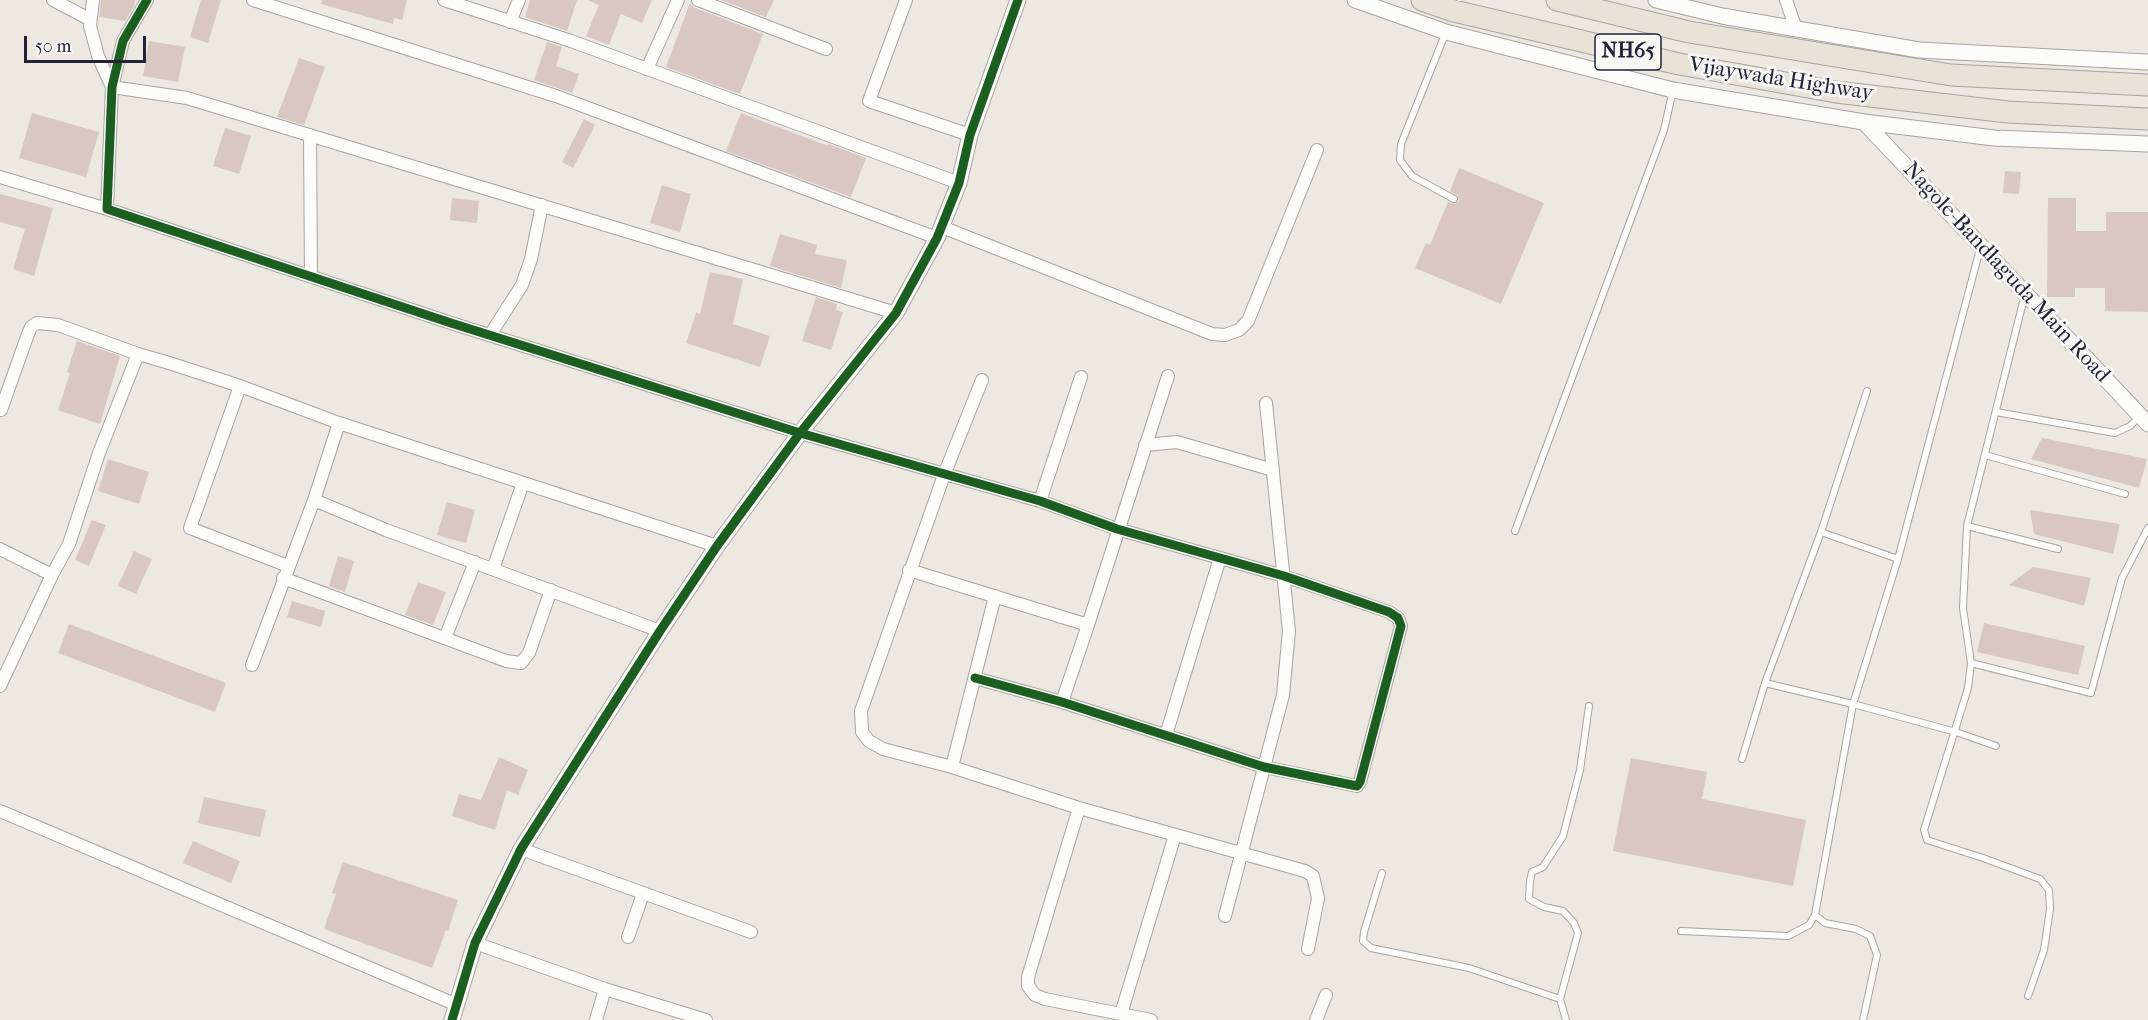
<!DOCTYPE html>
<style>
body{margin:0}
#map{position:relative;width:2148px;height:1020px;overflow:hidden;background:#ede9e0;font-family:"IM FELL French Canon",serif}
canvas{display:block}
.scale{position:absolute;left:24px;top:36px;width:122px;height:27px;box-sizing:border-box;border:3px solid #22223b;border-top:0;padding-left:8px;font-size:18px;line-height:21px;white-space:nowrap;color:#22223b;-webkit-text-stroke:4px #f6f6f2;paint-order:stroke}
</style>
<div id="map">
<canvas width="2148" height="1020"></canvas>
<div class="scale">50 m</div>
</div>
<script>
const ctx = document.querySelector('canvas').getContext('2d');
ctx.lineJoin = 'round';
function fillPath(path, color) {
  ctx.fillStyle = color;
  ctx.fill(path, 'evenodd');
}
function toPath(rows) {
  const path = new Path2D();
  for (const r of rows) {
    path.moveTo(r[0], r[1]);
    for (let i = 2; i < r.length; i += 2) path.lineTo(r[i], r[i + 1]);
  }
  return path;
}
function stroke(path, color, width, dash) {
  ctx.strokeStyle = color;
  ctx.lineWidth = width;
  ctx.lineCap = dash ? 'butt' : 'round';
  ctx.setLineDash(dash || []);
  ctx.stroke(path);
}
function write(font, color, halo, rows, align = 'center') {
  ctx.font = font + ' "IM FELL French Canon",serif';
  ctx.lineWidth = 6;
  ctx.setLineDash([]);
  ctx.textBaseline = 'middle';
  ctx.strokeStyle = halo;
  ctx.fillStyle = color;
  for (const [text, x, y, turn = 0] of rows) {
    ctx.save();
    ctx.translate(x, y);
    ctx.rotate((+turn || 0) * Math.PI / 180);
    ctx.textAlign = isNaN(turn) ? turn : align;
    if (halo) ctx.strokeText(text, 0, 0);
    ctx.fillText(text, 0, 0);
    ctx.restore();
  }
}
fillPath(toPath([
 [101,0,135,0,134,6,125,21,99,17],
 [201,0,221,0,208,43,190,37],
 [322,0,407,0,402,20,394,18,393,24,321,4],
 [530,0,577,0,567,31,525,17],
 [588,0,652,0,642,23,621,14,609,45,586,36,599,5],
 [721,0,774,0,766,17],
 [690,3,695,8,763,34,740,94,666,67],
 [149,41,185,47,178,82,143,76],
 [547,42,562,47,556,66,579,74,572,93,534,80],
 [299,58,325,67,304,125,277,117],
 [32,113,99,132,86,177,19,158],
 [741,113,828,146,828,144,866,158,851,197,726,151],
 [584,119,595,125,573,168,562,162],
 [225,128,251,136,239,174,213,166],
 [1459,168,1544,203,1501,304,1415,268,1426,243,1430,245,1448,202,1455,204,1459,201,1458,196,1450,191],
 [2005,171,2021,172,2019,194,2003,193],
 [662,185,691,194,680,232,650,223],
 [0,194,53,208,34,276,13,269,25,229,0,222],
 [452,198,479,201,477,223,450,220],
 [2048,198,2076,198,2076,231,2106,231,2106,212,2148,212,2148,312,2105,311,2105,288,2075,288,2075,297,2047,297],
 [780,234,817,245,815,254,847,260,841,288,770,266],
 [710,272,743,279,733,324,770,336,760,367,686,343,696,313,700,314],
 [816,297,837,304,836,310,843,312,831,350,802,341],
 [77,341,120,356,100,424,58,410,70,373,67,372],
 [2042,438,2147,459,2139,488,2031,459],
 [108,459,149,472,139,504,98,491],
 [447,502,475,510,466,543,437,535],
 [2030,510,2120,524,2113,554,2034,534],
 [92,520,106,525,89,566,75,560],
 [134,551,152,559,136,594,118,586],
 [338,556,354,561,345,592,329,586],
 [2033,567,2091,578,2084,606,2009,585],
 [418,582,446,592,433,625,405,615],
 [292,601,325,611,321,627,287,617],
 [1984,623,2085,646,2078,675,1977,652],
 [69,624,226,683,215,712,58,653],
 [499,757,528,770,518,795,507,790,495,830,452,816,459,794,481,800],
 [1631,758,1707,772,1702,799,1806,820,1793,886,1613,851],
 [204,797,266,810,260,837,198,823],
 [193,841,240,861,231,883,183,863],
 [343,862,458,900,448,931,446,930,432,968,324,929,336,894,332,893]
]), '#d9c7c1');
const service = toPath([
 [1446,32,1401,144,1400,160,1412,176,1454,199],
 [2025,294,1967,526,1963,608,1971,663,1968,688,1924,830,1927,840,1983,858,2040,879,2049,890,2050,909,2044,950,2028,996],
 [1996,412,2115,433,2130,426,2140,416],
 [1985,455,2125,494],
 [1967,526,2058,549],
 [1515,531,1664,130,1673,90],
 [1821,532,1898,559],
 [1971,663,2091,693,2122,578,2148,528],
 [1765,683,1853,704,1956,732,1996,746],
 [1742,759,1765,683,1821,532,1867,391],
 [1382,873,1364,932,1363,941,1371,948,1469,968,1560,999,1566,1020],
 [1681,931,1788,936,1809,925,1815,915],
 [1560,999,1578,933,1574,923,1563,911,1544,907,1529,899,1530,881,1532,872,1543,867,1563,836,1580,770,1589,706],
 [1863,1020,1877,955,1870,936,1856,929,1825,923,1815,915,1853,704,1898,559,1980,249]
]);
const minor = toPath([
 [53,0,89,19],
 [93,0,90,26,98,56,112,87,187,98,896,313],
 [147,0,123,41,112,87,107,209,451,323,800,433,1040,501,1117,529,1284,576,1389,612,1398,618,1401,626,1360,782,1357,786,1264,767,1062,702,975,678],
 [253,0,556,96,937,238],
 [444,0,571,41,959,183],
 [698,0,826,49],
 [906,0,869,101,970,135],
 [1786,0,1796,29],
 [510,22,519,0],
 [647,69,678,0],
 [310,135,311,277],
 [0,177,107,209],
 [942,227,1212,334,1225,335,1239,330,1248,321,1317,150],
 [490,335,522,285,531,259,542,205],
 [982,380,944,475,861,711,862,732,869,741,883,749,952,767,1079,808,1305,871,1313,876,1318,898,1308,949],
 [240,386,190,528,288,566],
 [1,410,28,334,31,327,37,323,58,325,138,354],
 [1145,445,1177,442,1273,470],
 [314,500,386,530,660,631],
 [1040,501,1081,377],
 [0,549,52,575,69,544,99,453,138,354,166,362,240,386,339,423,717,546],
 [493,569,523,483],
 [909,570,1088,625,1062,702],
 [283,578,506,661,521,663,529,653,551,590],
 [1088,625,1168,376],
 [445,638,475,562],
 [252,665,314,500,339,423],
 [0,686,52,575],
 [1166,735,1220,558],
 [952,767,995,596],
 [1079,808,1028,977,1028,986,1035,995,1045,999,1151,1020],
 [0,811,457,1005],
 [521,849,751,932],
 [1225,916,1283,695,1289,631,1266,403],
 [628,937,643,894],
 [475,943,605,989,706,1020],
 [1121,1014,1175,835],
 [596,1020,605,989],
 [1316,1020,1326,995]
]);
const tertiary = toPath([
 [1355,0,1446,32,1673,90,1864,122,1994,138,2148,144],
 [1656,0,1722,16,1919,50,2148,62],
 [1864,122,2148,424],
 [452,1020,475,943,521,849,660,631,717,546,800,433,896,313,937,238,959,183,970,135,1018,0]
]);
const trunk = toPath([
 [1422,0,1454,11,1679,64,1836,92,2008,112,2148,119],
 [1557,0,1689,32,1951,75,2148,85]
]);
stroke(service, '#a7a4a2', 8);
stroke(minor, '#a7a4a2', 14);
stroke(tertiary, '#a7a4a2', 17);
stroke(trunk, '#a7a4a2', 23);
stroke(service, '#fcfcfa', 6);
stroke(minor, '#fcfcfa', 12);
stroke(tertiary, '#fcfcfa', 15);
stroke(trunk, '#e9e2d7', 21);
stroke(toPath([
 [147,0,123,41,112,87,107,209,451,323,800,433,1040,501,1117,529,1284,576,1389,612,1398,618,1401,626,1360,782,1357,786,1264,767,1062,702,975,678],
 [452,1020,475,943,521,849,660,631,717,546,800,433,896,313,937,238,959,183,970,135,1018,0]
]), '#1b5e20', 9);
for (const [x, y, w] of [
 [1628,52,66]
]) {
  const box = new Path2D();
  box.roundRect(x - w / 2, y - 18, w, 36, 4.5);
  ctx.fillStyle = '#f6f6f2';
  ctx.fill(box);
  stroke(box, '#22223b', 1.5);
}
write('bold 21px', '#22223b', null, [
 ["NH65",1628,52]
]);
write('22px', '#22223b', '#f6f6f2', [
 ["Vijaywada Highway",1781,80,9],
 ["Nagole-Bandlaguda Main Road",2006,273,47]
]);
</script>
